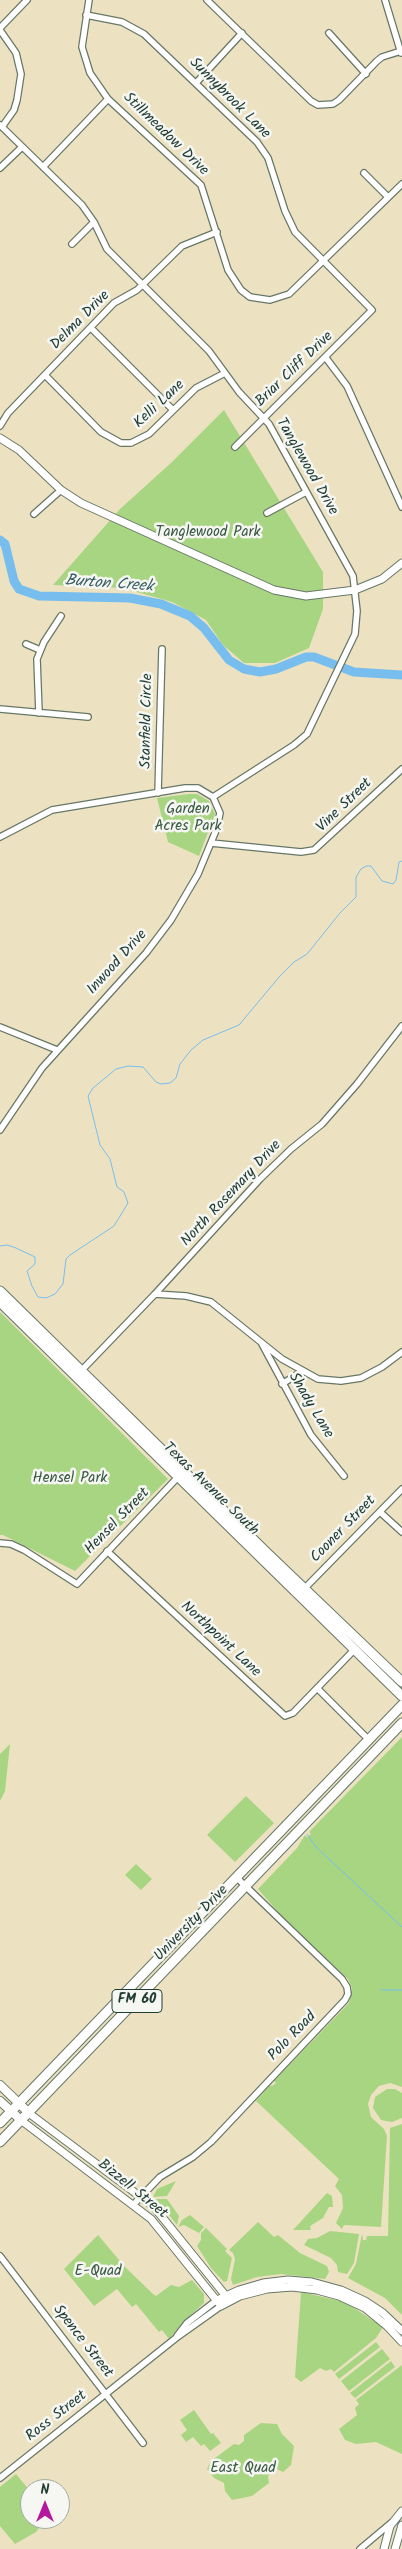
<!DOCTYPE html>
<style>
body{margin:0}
#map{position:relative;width:402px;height:2549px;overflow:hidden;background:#ece2c2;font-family:Kalam,sans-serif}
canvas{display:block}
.north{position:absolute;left:20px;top:2479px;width:50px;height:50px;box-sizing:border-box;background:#f6f6f2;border:1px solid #a0aca6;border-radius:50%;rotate:0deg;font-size:14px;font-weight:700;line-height:20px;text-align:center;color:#1f3d34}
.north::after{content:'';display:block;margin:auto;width:18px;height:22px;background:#b5179e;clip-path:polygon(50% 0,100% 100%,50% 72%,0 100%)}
</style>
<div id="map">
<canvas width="402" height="2549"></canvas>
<div class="north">N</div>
</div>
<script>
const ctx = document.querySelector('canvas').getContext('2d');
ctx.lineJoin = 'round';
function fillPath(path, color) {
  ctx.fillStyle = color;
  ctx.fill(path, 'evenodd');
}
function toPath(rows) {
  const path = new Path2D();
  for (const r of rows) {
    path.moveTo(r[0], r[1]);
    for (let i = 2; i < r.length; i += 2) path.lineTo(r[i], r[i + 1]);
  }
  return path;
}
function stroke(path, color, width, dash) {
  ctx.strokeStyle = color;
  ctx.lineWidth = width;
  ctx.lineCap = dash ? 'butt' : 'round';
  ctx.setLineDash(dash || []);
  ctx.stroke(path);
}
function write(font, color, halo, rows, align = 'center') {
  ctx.font = font + ' Kalam,sans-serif';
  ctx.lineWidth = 5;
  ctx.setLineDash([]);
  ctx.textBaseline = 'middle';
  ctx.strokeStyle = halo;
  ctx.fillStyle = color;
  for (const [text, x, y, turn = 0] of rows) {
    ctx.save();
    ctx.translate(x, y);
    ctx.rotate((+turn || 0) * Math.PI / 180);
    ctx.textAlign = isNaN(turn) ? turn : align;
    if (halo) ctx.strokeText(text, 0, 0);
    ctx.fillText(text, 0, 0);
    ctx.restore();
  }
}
fillPath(toPath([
 [224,410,323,572,323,609,309,648,275,663,244,663,223,645,206,620,172,602,123,588,53,585,120,509,172,462],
 [189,794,197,794,209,801,215,814,199,856,168,842,157,798],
 [0,1312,168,1479,75,1571,3,1535,0,1535],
 [402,1737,402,2087,390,2083,379,2086,371,2095,368,2104,371,2117,384,2129,387,2136,381,2227,344,2225,342,2229,336,2223,343,2208,342,2195,335,2186,339,2179,256,2101,270,2085,272,2086,276,2083,274,2081,349,2003,352,1988,348,1979,279,1913,258,1889,297,1848,305,1835,307,1837,311,1834,309,1832],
 [10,1744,5,1791,0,1801,0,1754],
 [246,1796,274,1823,235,1862,207,1835],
 [136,1864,152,1879,141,1890,125,1875],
 [387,2089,395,2089,402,2093,402,2118,392,2122,381,2120,373,2108,375,2097],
 [402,2124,402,2315,385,2298,348,2278,356,2264,362,2234,363,2240,366,2240,367,2236,388,2236,390,2128],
 [176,2181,167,2196,153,2197,157,2189],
 [327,2193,332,2196,333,2207,329,2207,323,2218,310,2226,311,2230,293,2230],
 [156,2199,167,2199,179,2216,177,2225],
 [190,2215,204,2227,199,2233,184,2225,178,2227,182,2220],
 [258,2222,274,2237,278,2235,300,2253,327,2266,329,2272,325,2279,281,2274,257,2277,233,2285,231,2279,235,2259,233,2253,229,2250],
 [206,2228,227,2249,225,2251,232,2258,227,2281,224,2282,211,2268,197,2246,201,2240,201,2233],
 [330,2231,359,2234,354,2263,347,2274,338,2272,337,2265,331,2258,304,2245,308,2239,317,2238],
 [98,2235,125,2267,153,2294,156,2296,171,2285,179,2287,192,2280,204,2294,204,2303,183,2322,169,2339,162,2330,159,2332,136,2304,132,2307,117,2289,94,2306,64,2269],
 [301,2292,345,2302,383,2327,376,2338,334,2372,331,2369,326,2371,320,2368,301,2382,295,2377],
 [376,2342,380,2347,339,2379,335,2374],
 [382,2349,390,2359,349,2391,341,2381],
 [391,2361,395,2367,355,2398,350,2393],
 [402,2365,402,2454,376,2442,356,2444,345,2440,339,2429,357,2415,355,2408,359,2404,356,2400],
 [194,2410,211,2434,213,2433,221,2443,210,2451,204,2444,201,2446,193,2437,186,2442,181,2435,187,2430,180,2420],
 [261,2423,277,2424,282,2434,294,2446,291,2465,283,2472,277,2469,268,2476,269,2483,252,2496,232,2500,225,2491,224,2483,214,2478,207,2469,211,2461,234,2444,239,2445,244,2441,244,2435],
 [16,2474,30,2491,30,2519,46,2519,36,2532,15,2544,0,2526,0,2487]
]), '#a8d582');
stroke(toPath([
 [0,1246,7,1245,16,1248,35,1257,35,1264,27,1271,32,1286,38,1297,46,1298,55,1294,63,1284,66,1259,70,1255,114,1226,128,1203,124,1192,117,1187,110,1159,100,1145,88,1096,93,1088,116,1069,128,1066,143,1067,156,1082,161,1084,170,1083,176,1078,180,1064,191,1050,203,1040,239,1025,280,976,294,962,307,954,340,913,356,897,356,877,361,869,366,866,371,866,382,881,393,884,396,880,399,862,402,861],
 [307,1834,316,1847,402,1927],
 [381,1990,402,1990]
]), '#77beee', 1);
stroke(toPath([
 [0,540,5,544,14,581,19,589,39,596,130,598,161,604,190,616,204,628,229,660,244,669,260,672,276,669,306,657,314,657,354,672,402,675]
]), '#77beee', 9);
const minor = toPath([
 [89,0,82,47,90,73,108,99,201,185,228,270,241,290,250,297,270,300,289,294,402,184],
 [207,0,311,101,318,105,333,104,339,100,377,61,382,57,401,51],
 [385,0,401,53],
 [86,15,122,22,144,34,257,142,268,158,285,211,295,232,372,310,235,447],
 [0,28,27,0],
 [0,30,16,53,21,74,17,100,14,110,2,127],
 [329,33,366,74],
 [196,83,242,33],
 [0,125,82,205,94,222,107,249,209,351,239,392,269,424,353,576,357,611,355,634,307,734,294,745,213,797],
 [43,167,108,99],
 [0,168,22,147],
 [364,173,388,197],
 [72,244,94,222],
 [91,328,173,410],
 [326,358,347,386,402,507],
 [45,375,101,432,121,443,131,443,149,434,196,388,225,373],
 [0,426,8,413,114,303,137,290,182,246,217,232],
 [267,513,306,492],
 [34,514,61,490],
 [26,644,40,650],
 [0,709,88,717],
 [39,713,37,659,44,642,61,616],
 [158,793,162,649],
 [0,837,52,810,185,788,198,788,213,797,220,813,217,828,198,874,171,920,146,953,42,1068,0,1130],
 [211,843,301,852,314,850,402,769],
 [0,1027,57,1050],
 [155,1294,186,1296,211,1302,282,1359,318,1379,341,1381,361,1378,382,1367,402,1352],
 [262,1344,311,1435,344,1476],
 [81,1371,155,1294,260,1179,291,1149,322,1124,357,1084,402,1026],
 [282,1384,301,1372],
 [380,1512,402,1532],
 [0,1543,11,1544,24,1550,77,1584,178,1477],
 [107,1551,285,1716,293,1713,354,1650],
 [304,1589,402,1489],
 [317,1688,368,1739],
 [133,2205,160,2177,193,2157,211,2142,345,2000,348,1994,347,1987,342,1979,236,1877],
 [0,2256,143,2443],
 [177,2336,187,2323,217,2300],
 [0,2478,176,2338,221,2306],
 [360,2549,391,2523]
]);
const tertiary = toPath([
 [0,438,19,450,61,490,81,503,274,590,306,596,355,590,382,579,402,563],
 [30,2114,154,2207,230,2301],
 [22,2121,151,2219,221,2306,240,2296,267,2289,292,2287,317,2290,339,2296,365,2308,387,2326,402,2342],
 [217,2300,239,2290,263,2283,288,2280,312,2282,341,2290,365,2301,383,2313,402,2331],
 [384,2549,390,2526,402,2511],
 [395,2549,402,2525]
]);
const secondary = toPath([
 [0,2085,30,2114],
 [0,2101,22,2121]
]);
const primary = toPath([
 [0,1291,267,1553,402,1682],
 [0,1302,402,1696],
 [0,2123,402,1705],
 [0,2142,402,1723]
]);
stroke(minor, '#677766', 8);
stroke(tertiary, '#677766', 9);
stroke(secondary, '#677766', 10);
stroke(primary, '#677766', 11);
stroke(minor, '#fff', 5.5);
stroke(tertiary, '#fff', 7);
stroke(secondary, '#fff', 8);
stroke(primary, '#fff', 9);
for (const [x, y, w] of [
 [137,2001,50]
]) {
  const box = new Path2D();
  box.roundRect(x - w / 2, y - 11.5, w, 23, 4);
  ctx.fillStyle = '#f6f6f2';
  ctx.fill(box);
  stroke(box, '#1f3d34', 1);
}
write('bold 14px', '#1f3d34', null, [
 ["FM 60",137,2001]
]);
write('15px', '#1f3d34', '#f6f6f2', [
 ["Sunnybrook Lane",229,99,45],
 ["Stillmeadow Drive",165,135,44],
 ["Delma Drive",81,321,-45],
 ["Briar Cliff Drive",295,370,-44],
 ["Kelli Lane",160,405,-43],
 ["Tanglewood Drive",306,467,60],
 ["Stanfield Circle",148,721,-89],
 ["Vine Street",345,806,-44],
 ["Inwood Drive",118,963,-48],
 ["North Rosemary Drive",232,1194,-47],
 ["Shady Lane",310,1406,59],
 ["Texas Avenue South",210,1490,44],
 ["Hensel Street",118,1522,-46],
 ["Cooner Street",344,1530,-46],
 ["Northpoint Lane",220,1640,43],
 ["University Drive",192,1924,-46],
 ["Polo Road",293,2037,-46],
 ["Bizzell Street",132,2190,39],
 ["Spence Street",82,2342,52],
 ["Ross Street",57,2417,-38]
]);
write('15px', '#3a5b44', '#f6f6f2', [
 ["Tanglewood Park",208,533],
 ["Garden",188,810],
 ["Acres Park",188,827],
 ["Hensel Park",70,1479],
 ["E-Quad",98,2272],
 ["East Quad",243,2469]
]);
write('italic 16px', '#355d62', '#f6f6f2', [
 ["Burton Creek",109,585,4]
]);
</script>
